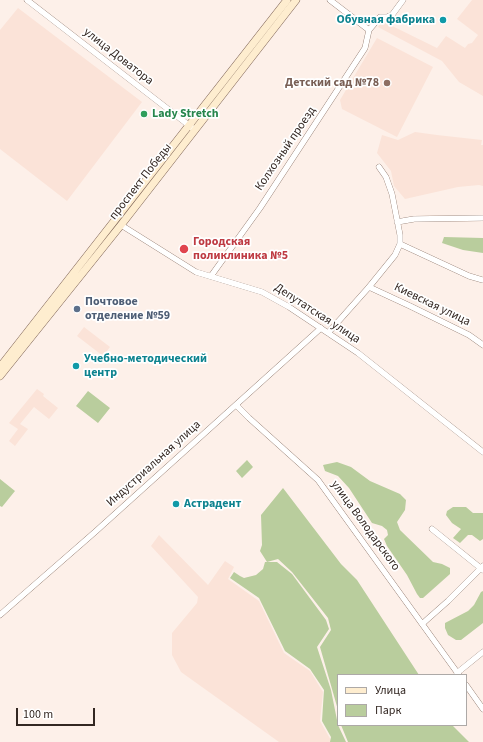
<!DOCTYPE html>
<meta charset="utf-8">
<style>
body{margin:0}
#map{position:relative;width:483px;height:742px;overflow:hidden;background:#fdf0e9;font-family:"Source Sans 3",sans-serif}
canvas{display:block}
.legend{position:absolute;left:337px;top:674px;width:130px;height:52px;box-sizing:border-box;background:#fff;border:1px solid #ada9a7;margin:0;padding:5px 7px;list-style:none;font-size:12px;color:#332722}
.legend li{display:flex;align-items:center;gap:8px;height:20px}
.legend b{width:20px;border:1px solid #ada9a7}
.scale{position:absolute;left:16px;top:708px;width:79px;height:18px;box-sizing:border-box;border:2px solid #332722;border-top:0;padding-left:5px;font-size:12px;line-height:14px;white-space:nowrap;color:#332722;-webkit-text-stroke:3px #fff;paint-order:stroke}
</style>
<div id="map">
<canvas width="483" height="742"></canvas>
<ul class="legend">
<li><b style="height:5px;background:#feedcf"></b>Улица</li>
<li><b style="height:11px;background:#b9cd9d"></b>Парк</li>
</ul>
<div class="scale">100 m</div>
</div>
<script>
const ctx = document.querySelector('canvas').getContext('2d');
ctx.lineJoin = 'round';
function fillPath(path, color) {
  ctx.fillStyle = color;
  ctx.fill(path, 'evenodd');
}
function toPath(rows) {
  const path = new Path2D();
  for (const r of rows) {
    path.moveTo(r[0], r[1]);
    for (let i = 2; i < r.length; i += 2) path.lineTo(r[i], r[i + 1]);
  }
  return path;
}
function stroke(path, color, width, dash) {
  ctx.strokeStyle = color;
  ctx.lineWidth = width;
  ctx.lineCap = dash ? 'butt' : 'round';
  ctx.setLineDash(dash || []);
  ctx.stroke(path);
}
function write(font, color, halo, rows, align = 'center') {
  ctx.font = font + ' "Source Sans 3",sans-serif';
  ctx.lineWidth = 3.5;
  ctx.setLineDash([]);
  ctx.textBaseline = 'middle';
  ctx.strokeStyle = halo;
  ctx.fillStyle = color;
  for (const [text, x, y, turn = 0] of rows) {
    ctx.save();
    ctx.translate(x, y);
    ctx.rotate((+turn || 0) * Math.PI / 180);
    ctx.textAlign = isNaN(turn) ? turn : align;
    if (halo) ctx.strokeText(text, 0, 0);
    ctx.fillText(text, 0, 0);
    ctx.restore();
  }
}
fillPath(toPath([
 [472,0,483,0,483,96,459,82,442,61,378,27,382,21,437,48,446,36,465,48,468,44,472,43,478,35,457,19],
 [18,8,142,102,67,201,0,149,0,30],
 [377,38,433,67,397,137,342,109,340,100],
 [415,132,437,135,482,140,481,145,483,145,483,186,479,185,458,187,405,199,394,186,391,171,377,153,382,135,398,140],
 [84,327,110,347,103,356,77,336],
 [37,389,44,394,43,396,58,408,49,419,34,407,20,424,28,429,15,446,9,441,18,429,9,423],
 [159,535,208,585,225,561,234,567,228,579,259,601,284,653,310,671,323,692,320,721,332,742,279,742,181,672,172,655,172,633,197,603,198,597,151,546]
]), '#fbe3d8');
fillPath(toPath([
 [444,237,483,238,483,253,463,250,442,243],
 [88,391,110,408,98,423,76,406],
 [247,460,253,467,242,478,236,471],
 [337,462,351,467,370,481,400,494,406,500,405,510,397,522,400,530,433,562,442,564,450,568,450,574,423,598,420,598,417,594,407,575,387,546,384,539,388,535,387,530,382,526,372,523,349,488,338,476,325,471,323,465],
 [0,479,15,491,2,507,0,506],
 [283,488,341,564,357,580,419,675,338,675,338,710,320,647,331,630,328,618,292,572,278,559,267,562,260,551,262,545,261,515],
 [453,507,466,507,473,513,483,513,483,539,480,541,472,535,468,535,460,543,453,538,461,529,452,523,446,515,447,511],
 [265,562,277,562,292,574,326,620,329,629,317,647,331,690,338,725,346,742,330,742,331,737,322,721,324,690,310,669,285,651,259,598,230,578,234,572,240,576,244,578,256,575,263,569],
 [483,591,483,623,461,640,456,640,448,635,445,628,445,623,468,611,474,605,481,592],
 [341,725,452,725,469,742,348,742]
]), '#b9cd9d');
const minor = toPath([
 [27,0,195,130],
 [330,0,369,30],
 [397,222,414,219,483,218],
 [121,225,196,272,262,292,289,307,358,353,483,452],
 [400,244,469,276,483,280],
 [211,276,260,208,365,48,369,30,380,17,387,17,392,15,403,0],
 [369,287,410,306,469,335,483,345],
 [328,333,369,287,395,255,400,244,400,235,392,194,386,177,379,167],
 [236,405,249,418,318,480,459,675],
 [432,529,483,570],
 [0,615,95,532,321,328],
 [422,624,448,601,483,566],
 [457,673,483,652],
 [466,685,483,709]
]);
const secondary = toPath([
 [0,367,287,0],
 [0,376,121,225,296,0]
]);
stroke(minor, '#7d6255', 6);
stroke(secondary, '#7d6255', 8);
stroke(minor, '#fff', 5.5);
stroke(secondary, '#feedcf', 7);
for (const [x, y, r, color] of [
 [443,20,4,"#0f9aa8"],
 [387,83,4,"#8d6e63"],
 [144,114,4,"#2e9e5b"],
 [184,249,5,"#e0444e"],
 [77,309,4,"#5c6f8a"],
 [76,366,4,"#0f9aa8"],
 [176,504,4,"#0f9aa8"]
]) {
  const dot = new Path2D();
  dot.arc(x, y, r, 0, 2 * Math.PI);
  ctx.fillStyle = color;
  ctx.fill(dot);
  stroke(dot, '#fff', 1.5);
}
write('bold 12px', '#0d838f', '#fff', [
 ["Обувная фабрика",435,20,"right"],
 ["Учебно-методический",84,359],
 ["центр",84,373],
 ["Астрадент",184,504]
], 'left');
write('12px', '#332722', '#fff', [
 ["улица Доватора",118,57,38],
 ["Колхозный проезд",286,149,-56],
 ["проспект Победы",141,182,-52],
 ["Киевская улица",432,305,26],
 ["Депутатская улица",317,314,33],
 ["Индустриальная улица",154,464,-42],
 ["улица Володарского",365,526,54]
]);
write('bold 12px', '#785e54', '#fff', [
 ["Детский сад №78",379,83]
], 'right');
write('bold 12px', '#27864d', '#fff', [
 ["Lady Stretch",152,114]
], 'left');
write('bold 12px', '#be3a42', '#fff', [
 ["Городская",193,242],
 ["поликлиника №5",193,256]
], 'left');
write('bold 12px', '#4e5e75', '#fff', [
 ["Почтовое",85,302],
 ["отделение №59",85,316]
], 'left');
</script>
